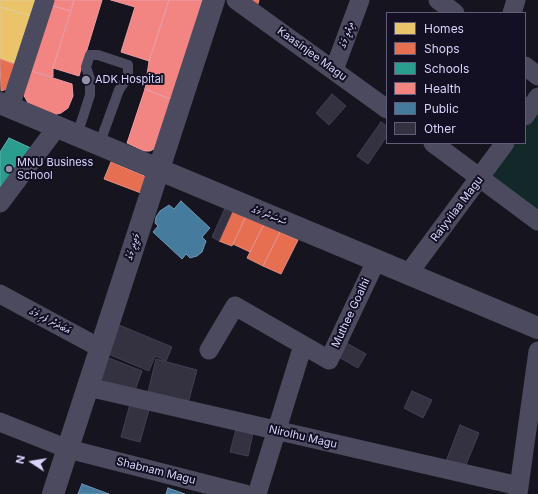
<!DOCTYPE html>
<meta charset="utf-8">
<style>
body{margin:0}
#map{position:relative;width:538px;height:494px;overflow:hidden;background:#16141e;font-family:Inter,sans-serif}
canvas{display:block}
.legend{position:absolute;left:386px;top:12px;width:140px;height:132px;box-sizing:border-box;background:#121022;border:1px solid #615e79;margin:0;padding:5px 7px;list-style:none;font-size:12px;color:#d8d4fb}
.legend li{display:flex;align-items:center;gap:8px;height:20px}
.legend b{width:20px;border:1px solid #615e79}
.north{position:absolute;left:12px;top:442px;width:40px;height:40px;-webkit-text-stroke:3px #121022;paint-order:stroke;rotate:282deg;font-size:11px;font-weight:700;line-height:16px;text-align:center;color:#d8d4fb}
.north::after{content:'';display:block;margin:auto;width:14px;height:18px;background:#d8d4fb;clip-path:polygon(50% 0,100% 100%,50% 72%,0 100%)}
</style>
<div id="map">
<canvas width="538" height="494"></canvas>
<ul class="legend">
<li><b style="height:11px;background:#e9c46a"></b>Homes</li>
<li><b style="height:11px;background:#e76f51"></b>Shops</li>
<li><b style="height:11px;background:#2a9d8f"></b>Schools</li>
<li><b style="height:11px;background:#f28482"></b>Health</li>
<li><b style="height:11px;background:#457b9d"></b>Public</li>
<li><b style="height:11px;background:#343240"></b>Other</li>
</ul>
<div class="north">N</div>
</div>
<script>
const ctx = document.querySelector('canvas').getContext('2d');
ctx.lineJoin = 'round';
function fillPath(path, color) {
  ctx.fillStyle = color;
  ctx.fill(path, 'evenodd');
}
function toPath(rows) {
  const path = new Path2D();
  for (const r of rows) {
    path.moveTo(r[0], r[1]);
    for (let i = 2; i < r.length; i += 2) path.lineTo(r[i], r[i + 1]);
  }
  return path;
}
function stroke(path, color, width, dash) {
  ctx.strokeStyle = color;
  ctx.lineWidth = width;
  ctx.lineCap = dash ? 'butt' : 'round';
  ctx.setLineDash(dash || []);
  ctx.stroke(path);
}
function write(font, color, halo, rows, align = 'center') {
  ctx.font = font + ' Inter,"Noto Sans Thaana",sans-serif';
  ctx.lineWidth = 4;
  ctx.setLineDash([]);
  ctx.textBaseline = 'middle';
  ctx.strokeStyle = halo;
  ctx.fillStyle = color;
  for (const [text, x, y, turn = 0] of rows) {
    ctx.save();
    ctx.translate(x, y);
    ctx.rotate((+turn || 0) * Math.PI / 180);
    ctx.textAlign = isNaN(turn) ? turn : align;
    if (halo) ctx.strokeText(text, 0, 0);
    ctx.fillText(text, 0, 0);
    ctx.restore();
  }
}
fillPath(toPath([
 [538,107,538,213,489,176,512,143,525,143,525,125]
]), '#132828');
const homes = toPath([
 [0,0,37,0,32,16,0,7,0,0],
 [0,7,32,16,17,65,0,59,0,7]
]);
fillPath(homes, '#e9c46a');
stroke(homes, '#e4c996', 1);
const shops = toPath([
 [247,0,259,0,257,7,247,0],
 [0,59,17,65,7,89,1,91,0,59],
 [111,162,147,177,141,193,104,179,111,162],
 [233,210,246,216,232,246,219,241,233,210],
 [246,216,264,224,250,252,233,244,246,216],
 [264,224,280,232,263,266,247,258,264,224],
 [280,232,298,240,281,274,263,266,280,232]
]);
fillPath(shops, '#e76f51');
stroke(shops, '#e28d84', 1);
const schools = toPath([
 [9,138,33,149,0,188,0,152,9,138]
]);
fillPath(schools, '#2a9d8f');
stroke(schools, '#5eaeaf', 1);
const health = toPath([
 [52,0,74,0,71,11,50,5,52,0],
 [74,0,102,0,79,76,53,68,74,0],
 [111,0,169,0,149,61,121,52,135,7,111,0],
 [169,0,204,0,173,100,145,89,149,61,169,0],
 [50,5,71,11,53,68,53,77,31,71,50,5],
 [31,71,72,84,73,96,68,108,61,113,53,115,28,103,22,92,31,71],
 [145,89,173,100,154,149,150,151,144,151,127,143,145,89]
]);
fillPath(health, '#f28482');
stroke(health, '#ea9ca6', 1);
const public = toPath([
 [181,201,210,228,202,237,206,241,202,252,197,256,190,258,186,254,182,259,153,232,158,226,155,223,156,217,160,211,169,205,174,209,181,201],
 [82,484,109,494,78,494,82,484],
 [168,488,185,494,166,494,168,488]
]);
fillPath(public, '#457b9d');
stroke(public, '#7196b9', 1);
const building = toPath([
 [332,94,346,106,329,125,316,113,332,94],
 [381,122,387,126,387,136,368,164,357,156,381,122],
 [226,206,233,210,219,241,212,237,226,206],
 [119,325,172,347,166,361,155,356,149,371,108,354,119,325],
 [343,341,366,354,358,368,335,355,343,341],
 [104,356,142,371,134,393,101,384,104,356],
 [156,359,197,370,187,407,147,396,156,359],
 [412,391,432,400,423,418,404,408,412,391],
 [130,404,149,410,140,442,121,437,130,404],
 [460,425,479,433,463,472,445,464,460,425],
 [236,429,253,433,248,456,230,452,236,429]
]);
fillPath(building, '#343240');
stroke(building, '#433f51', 1);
stroke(toPath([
 [77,135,90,95,90,79,86,67,90,55,98,55,128,65,128,77,119,90,99,145]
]), '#4b4a5e', 10);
stroke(toPath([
 [236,0,387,109],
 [438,0,455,13],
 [512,13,516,0],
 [525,66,538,76],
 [334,70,360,0],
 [10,107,45,0],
 [525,116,538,97],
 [433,143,538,221],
 [0,203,57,127],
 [408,274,505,143],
 [0,294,100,348],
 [209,350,235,306,329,360,376,261],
 [88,387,519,486],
 [0,422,68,449,245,494],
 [257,494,303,345],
 [518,494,538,351]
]), '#4b4a5e', 19);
stroke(toPath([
 [0,103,538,328],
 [53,494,214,0]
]), '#4b4a5e', 22);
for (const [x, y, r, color] of [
 [86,80,5,"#9491ae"],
 [9,169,4,"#9491ae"]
]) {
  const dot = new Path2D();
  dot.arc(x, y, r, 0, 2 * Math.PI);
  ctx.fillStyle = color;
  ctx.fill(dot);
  stroke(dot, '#121022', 1.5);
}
write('11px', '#d8d4fb', '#121022', [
 ["ދިއްލީ މަގު",347,35,-69],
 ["Kaasinjee Magu",312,54,36],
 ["Raiyvilaa Magu",457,209,-53],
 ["ސޯސަން މަގު",269,216,23],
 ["މަޖީދީ މަގު",133,247,-72],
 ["Muthee Goalhi",351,313,-65],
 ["އަބަދަށް ފެހި މަގު",50,321,28],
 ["Nirolhu Magu",303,437,13],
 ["Shabnam Magu",156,471,14]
]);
write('11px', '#d8d4fb', '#121022', [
 ["ADK Hospital",95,80],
 ["MNU Business",17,163],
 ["School",17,176]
], 'left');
</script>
